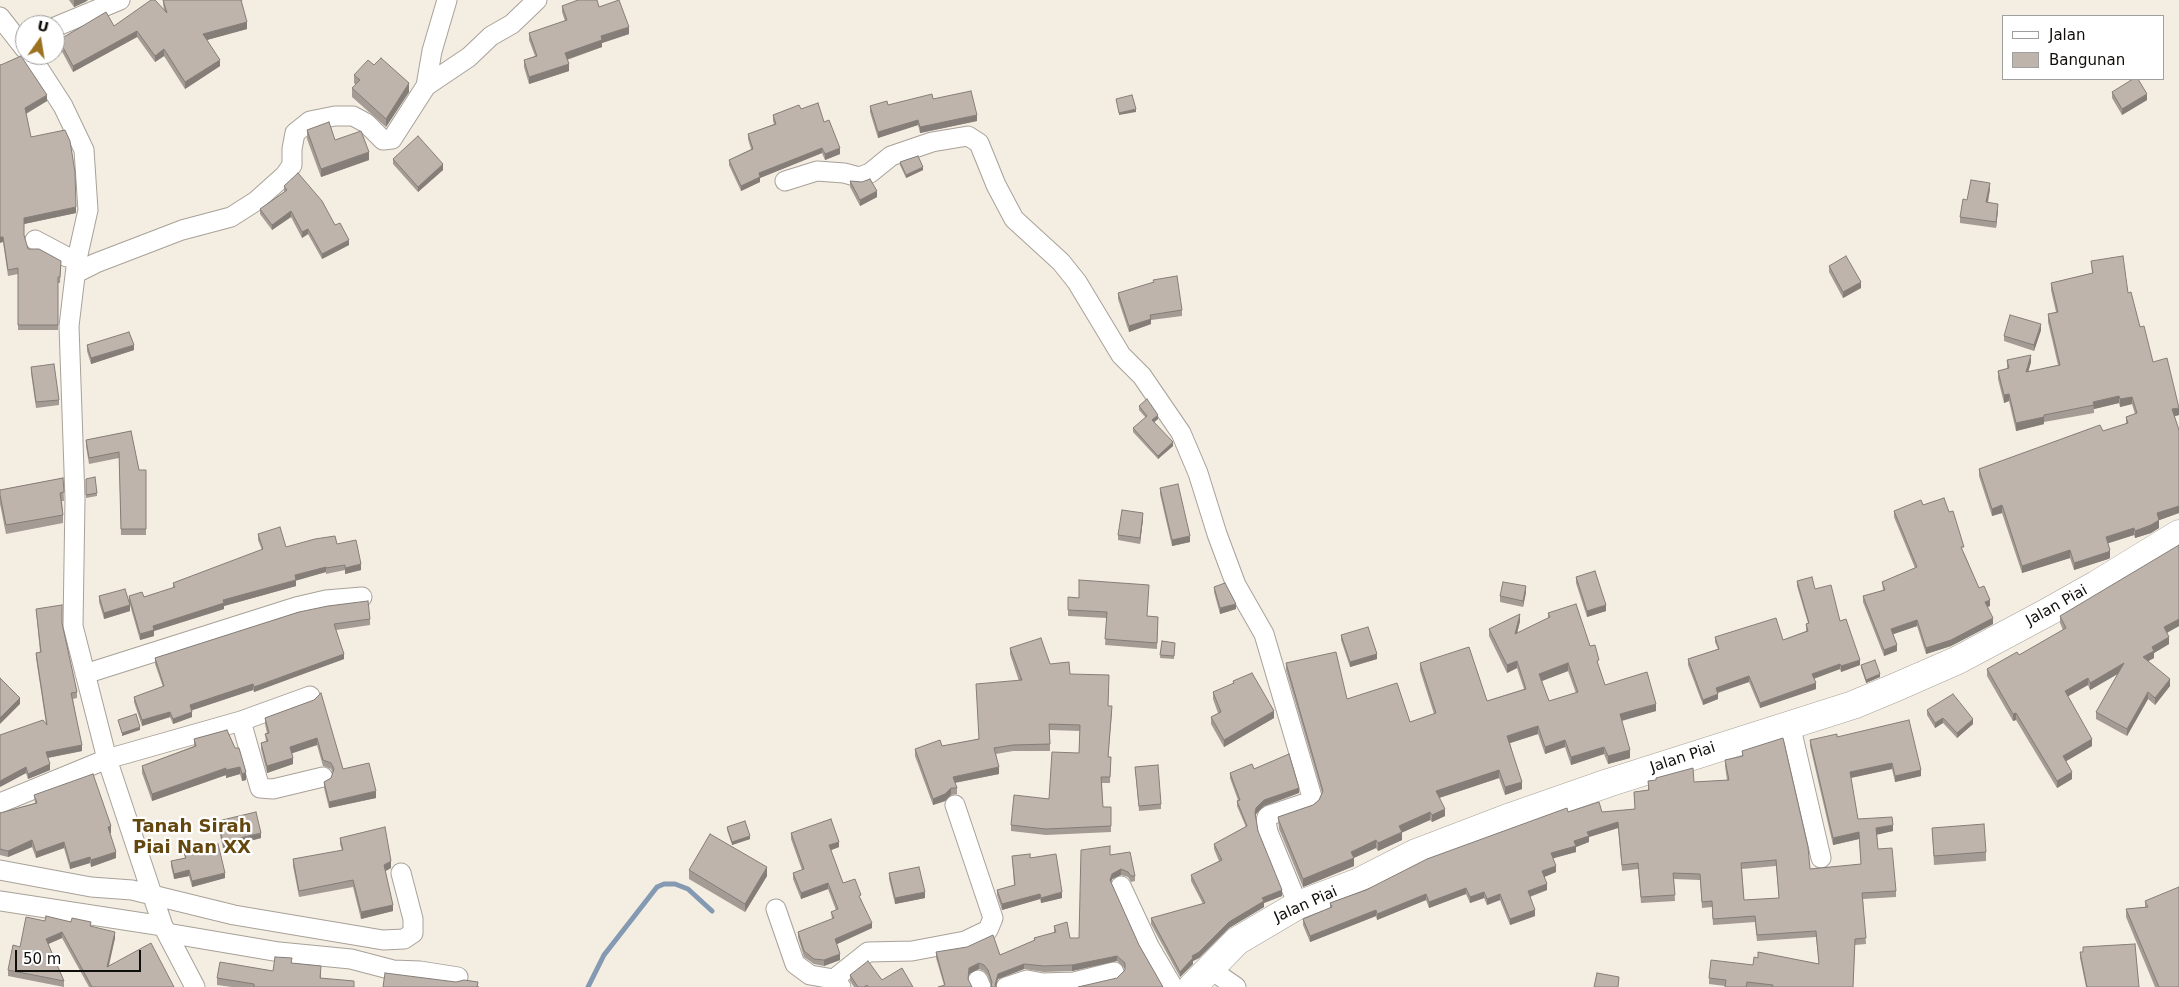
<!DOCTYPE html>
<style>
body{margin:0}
#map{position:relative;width:2179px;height:987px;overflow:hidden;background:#f4ede2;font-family:"DejaVu Sans",sans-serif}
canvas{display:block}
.legend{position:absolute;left:2002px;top:15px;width:162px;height:65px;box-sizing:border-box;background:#fff;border:1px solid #9f9f9d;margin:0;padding:6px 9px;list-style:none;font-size:15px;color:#100e0b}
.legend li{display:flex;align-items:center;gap:10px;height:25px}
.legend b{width:25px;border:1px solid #9f9f9d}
.north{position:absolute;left:15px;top:15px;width:50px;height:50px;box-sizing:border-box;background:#fff;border:1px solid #9f9f9d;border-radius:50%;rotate:13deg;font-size:14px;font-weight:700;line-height:20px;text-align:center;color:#100e0b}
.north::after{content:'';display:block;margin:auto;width:18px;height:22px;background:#9c7120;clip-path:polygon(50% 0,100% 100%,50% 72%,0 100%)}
.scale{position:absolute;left:15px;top:950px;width:126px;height:22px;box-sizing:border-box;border:2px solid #100e0b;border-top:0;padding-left:6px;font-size:15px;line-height:18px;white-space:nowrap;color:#100e0b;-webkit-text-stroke:4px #fff;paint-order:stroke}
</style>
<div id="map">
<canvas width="2179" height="987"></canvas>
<ul class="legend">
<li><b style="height:6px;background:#fff"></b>Jalan</li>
<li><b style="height:14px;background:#beb4ac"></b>Bangunan</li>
</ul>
<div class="north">U</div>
<div class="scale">50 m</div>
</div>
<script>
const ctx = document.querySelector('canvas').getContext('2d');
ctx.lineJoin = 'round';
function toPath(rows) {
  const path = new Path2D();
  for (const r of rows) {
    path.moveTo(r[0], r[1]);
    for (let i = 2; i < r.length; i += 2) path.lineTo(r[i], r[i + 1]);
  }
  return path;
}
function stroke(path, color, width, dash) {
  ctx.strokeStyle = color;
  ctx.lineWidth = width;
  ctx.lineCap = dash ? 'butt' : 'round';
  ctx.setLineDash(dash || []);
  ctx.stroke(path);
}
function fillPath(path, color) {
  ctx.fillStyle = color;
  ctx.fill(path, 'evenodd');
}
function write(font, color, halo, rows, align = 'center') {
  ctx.font = font + ' "DejaVu Sans",sans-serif';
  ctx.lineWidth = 4.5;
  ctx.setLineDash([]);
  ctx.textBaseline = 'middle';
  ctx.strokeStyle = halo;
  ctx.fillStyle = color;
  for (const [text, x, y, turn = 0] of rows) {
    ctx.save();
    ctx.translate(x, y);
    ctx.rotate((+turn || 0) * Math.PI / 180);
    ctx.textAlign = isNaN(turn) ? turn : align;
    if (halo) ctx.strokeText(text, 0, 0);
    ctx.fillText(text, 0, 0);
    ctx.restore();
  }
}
stroke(toPath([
 [588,987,604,955,657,887,664,884,675,884,688,889,712,911]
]), '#8499b2', 5);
const street = toPath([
 [0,17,25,49],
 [55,27,120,0],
 [30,55,63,106,84,150,88,210,77,259,69,326,75,499,73,626,107,759,152,894,163,926,195,987],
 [426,86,432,51,447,0],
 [785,181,817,171,844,173,859,177,870,173,891,156,932,142,968,136,979,143,996,185,1014,219,1061,262,1077,282,1121,355,1142,376,1181,433,1198,473,1217,534,1236,585,1264,634,1312,797,1309,802,1270,815,1267,817,1266,821,1268,832,1298,905],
 [35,240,67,257,77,259],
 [76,273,96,263,182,230,231,217,256,201,285,175,292,165,292,149,295,133,310,121,335,116,353,116,366,123,383,140,392,139,426,86,469,57,491,36,512,24,537,0],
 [85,674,296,607,326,600,362,597],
 [241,721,260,788,273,789,323,777],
 [1790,724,1821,858],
 [0,803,107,759,241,721,310,696],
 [0,870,91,887,132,890,234,915,383,940,404,939,413,933,413,919,401,873],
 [1121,886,1149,946,1173,987],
 [0,901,163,926],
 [776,909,795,964,810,975,834,979,841,987],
 [167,933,279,952,351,959,393,970,420,971,458,977],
 [1210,969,1236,987],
 [834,979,868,952,912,951,965,941,988,930,993,918,955,805],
 [978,980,981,987],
 [1006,987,1027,980,1043,983,1074,982,1114,972]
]);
const secondary = toPath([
 [1192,987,1237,941,1298,905,1359,882,1416,853,1505,819,1608,783,1853,705,1894,688,1958,660,2046,613,2096,585,2179,534]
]);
stroke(street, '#a8a198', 21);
stroke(secondary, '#a8a198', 29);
stroke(street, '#fff', 19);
stroke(secondary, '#fff', 28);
fillPath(toPath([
 [69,0,88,0,85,2,74,7],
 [163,0,243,0,241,1,247,29,207,40,220,66,185,89,164,56,155,62,137,37,73,72,59,46,59,40,114,26,164,10,163,4],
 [562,6,599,7,629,34,602,43,602,47,567,60,569,71,529,84,524,67,524,60,535,56,529,40,529,33,565,21,562,12],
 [0,65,47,101,26,114,31,137,76,213,24,224,24,236,28,249,61,267,60,283,58,283,58,330,18,330,18,274,8,276,3,242],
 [374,65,409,92,386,127,352,97,352,88,356,85,354,83,354,75],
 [2112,92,2147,100,2122,115,2112,98],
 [933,99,977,121,920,133,918,125,878,138,870,112,870,106,888,105],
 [801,109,824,122,840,154,825,160,822,153,760,178,760,182,741,191,729,165,729,160,751,149,748,139,748,134,774,124,773,121,773,115],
 [307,130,369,160,321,177,307,139],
 [393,159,443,170,418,192,393,164],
 [900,162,923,170,906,178,900,165],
 [850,181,877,197,860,206,850,187],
 [284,186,335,225,349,245,322,259,308,234,302,238,291,217,272,230,260,214,260,209,284,192],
 [1990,189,1988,203,1998,210,1996,228,1960,223,1960,217,1967,200],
 [2091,261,2128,293,2140,327,2153,362,2179,415,2174,416,2179,430,2179,513,2159,520,2159,528,2151,533,2135,538,2134,535,2108,543,2110,558,2108,559,2074,570,2070,558,2022,573,2002,513,1992,516,1979,476,1979,469,2126,424,2126,417,2135,414,2132,404,2120,407,2119,403,2094,409,2094,413,2044,422,2044,424,2016,431,2009,401,2004,403,1998,379,1998,371,2007,369,2007,360,2031,362,2028,372,2058,365,2048,322,2048,314,2056,312,2051,290,2051,283,2092,273],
 [1829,266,1861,288,1843,298,1829,272],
 [1118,293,1182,310,1182,316,1151,320,1151,324,1129,332,1118,299],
 [2041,330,2034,351,2004,341,2004,336],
 [87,345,134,350,91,364,87,351],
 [31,367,59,400,59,405,36,408,31,373],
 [1139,406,1158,419,1154,422,1173,446,1158,459,1133,432,1133,428,1146,418,1139,410],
 [131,431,139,470,146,470,146,535,121,535,119,458,89,464,86,446,86,440],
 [63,478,64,501,62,501,63,515,63,523,6,534,0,504,0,490],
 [86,479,97,493,97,496,86,498],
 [1160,488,1190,542,1172,546,1160,494],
 [1923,505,1964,553,1979,588,1990,606,1987,607,1993,624,1951,646,1926,654,1917,626,1893,634,1897,651,1884,656,1863,602,1863,596,1883,590,1882,582,1915,568,1894,517,1894,511],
 [1143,519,1140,544,1118,540,1118,535],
 [258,534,286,547,337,544,361,570,345,574,345,570,326,574,326,572,296,580,296,586,224,606,224,609,154,631,154,636,140,640,130,605,130,611,104,619,99,602,99,596,129,601,129,596,144,597,173,588,173,583,262,550,258,540],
 [1576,577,1606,611,1587,617,1576,583],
 [1797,581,1815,589,1840,621,1860,665,1841,672,1840,669,1814,679,1816,689,1760,708,1749,682,1718,693,1718,699,1703,705,1688,665,1688,659,1718,649,1715,642,1715,637,1783,640,1806,631,1806,624,1808,623,1797,586],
 [1214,587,1236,609,1220,614,1214,592],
 [1526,592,1523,607,1500,602,1500,596],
 [1068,597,1147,616,1158,617,1157,649,1105,645,1107,618,1068,616],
 [36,609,62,623,77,692,77,698,73,699,82,751,48,758,50,770,28,779,26,773,0,787,46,724,36,658,36,653,40,652],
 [299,612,370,619,370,625,336,630,344,659,254,692,253,690,192,710,192,717,173,724,170,717,142,726,134,702,134,697,163,687,155,664,155,658],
 [1548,613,1590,646,1599,668,1605,685,1656,711,1622,721,1630,758,1608,764,1604,754,1571,765,1565,747,1545,754,1538,734,1510,743,1522,789,1505,795,1499,778,1439,798,1445,816,1432,822,1430,820,1402,832,1402,840,1378,851,1376,848,1354,858,1354,866,1303,887,1279,829,1278,817,1313,805,1319,800,1322,793,1286,670,1286,663,1347,699,1410,722,1434,714,1420,670,1420,663,1487,701,1524,689,1517,668,1507,673,1489,636,1489,629,1520,621,1517,634,1548,618],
 [1568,671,1576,693,1549,701,1542,681],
 [2060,616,2179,626,2167,633,2169,644,2154,653,2154,658,2148,661,2170,686,2155,705,2148,699,2127,736,2096,719,2096,712,2118,674,2090,690,2088,685,2068,696,2092,746,2066,761,2072,779,2057,788,2016,720,2013,721,1987,676,1987,669,2019,655,2063,630,2060,623],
 [1341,635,1377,659,1350,667,1341,640],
 [1162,641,1175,643,1174,659,1160,658],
 [1010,648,1050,664,1070,674,1108,706,1112,712,1108,757,1111,757,1110,783,1102,783,1103,807,1111,807,1111,832,1046,835,1011,831,1011,825,1049,799,1079,753,1080,731,1050,730,1050,751,1013,751,996,754,999,774,955,783,957,788,957,794,951,795,945,801,933,805,915,756,915,749,942,746,978,739,1019,681,1010,654],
 [1861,665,1880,677,1866,683,1861,668],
 [1233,681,1274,718,1224,747,1211,724,1211,717,1218,713,1213,699,1213,692,1233,684],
 [314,700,343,769,376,798,329,808,324,788,324,782,331,778,333,773,331,769,323,766,317,745,292,753,293,764,267,773,261,749,261,743,266,741,265,734,267,733,265,724,265,718],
 [1927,710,1973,724,1957,738,1943,723,1935,728,1927,715],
 [227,730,246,780,242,781,240,774,226,778,226,775,152,801,142,773,142,766,194,746,194,739],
 [1837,737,1921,776,1895,782,1892,769,1851,778,1858,819,1893,831,1877,834,1878,849,1896,891,1896,897,1863,899,1866,944,1855,945,1853,987,1725,987,1725,986,1709,984,1709,978,1753,965,1758,958,1758,952,1819,964,1816,937,1757,941,1755,922,1713,925,1712,907,1702,908,1700,880,1674,879,1675,901,1641,903,1638,869,1622,871,1618,828,1589,837,1589,842,1576,847,1576,852,1553,858,1556,872,1544,877,1547,890,1530,897,1535,916,1510,925,1500,900,1487,905,1484,898,1470,903,1466,894,1429,908,1426,900,1377,920,1376,916,1310,942,1303,925,1303,919,1330,908,1330,903,1568,812,1602,812,1635,809,1634,792,1648,790,1648,781,1694,782,1727,780,1725,766,1725,760,1742,757,1742,751,1810,869,1861,864,1859,839,1833,845,1810,746,1810,740],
 [1776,866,1779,898,1744,900,1742,869],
 [1135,767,1161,804,1161,809,1139,811],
 [1254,769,1299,793,1264,806,1256,814,1256,817,1258,831,1282,896,1264,903,1264,907,1229,928,1199,958,1193,961,1193,964,1180,977,1151,924,1151,918,1203,904,1191,881,1191,875,1219,861,1214,849,1214,844,1246,827,1237,806,1237,801,1238,800,1230,778,1230,773],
 [34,795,111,833,110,833,116,858,91,867,90,863,70,869,64,848,36,858,32,847,8,857,0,855,0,813,35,803],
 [218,821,261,838,223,848,218,827],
 [727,827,750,839,732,845,727,830],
 [1932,828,1986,852,1986,861,1934,865],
 [791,833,839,847,831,850,843,883,861,899,872,928,837,944,840,960,824,966,814,964,804,957,798,937,798,932,832,919,831,912,836,910,828,889,801,899,793,879,793,873,802,870,791,839],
 [340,838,391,868,385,871,393,911,361,919,353,887,299,897,293,866,293,859,342,851,340,844],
 [184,853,225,878,192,887,189,876,174,879,171,866,171,861,185,858],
 [1110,855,1135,876,1135,881,1131,882,1128,877,1121,875,1112,879,1111,883,1139,945,1163,987,1117,978,1125,970,1125,969,1117,961,1072,971,1044,972,1024,969,998,979,991,985,988,976,984,971,979,969,969,974,968,979,944,985,936,958,936,952,1000,955,1034,941,1034,938,1054,933,1054,926,1070,938,1079,938],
 [1012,856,1030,858,1062,898,1041,903,1040,899,1002,910,997,895,997,890,1014,885],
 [689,870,767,876,745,912,689,879],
 [889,873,925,898,895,904,889,879],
 [2145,901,2179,987,2155,987,2126,917,2126,909,2145,907],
 [45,921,91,927,115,938,109,966,174,987,89,987,62,938,48,944,64,981,64,987,8,976,8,970],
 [2080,952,2139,987,2086,987,2080,958],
 [292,963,321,972,321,978,354,987,232,987,217,985,217,978,273,971],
 [850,975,882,980,913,987,854,987,850,981]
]), '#a39b94');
fillPath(toPath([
 [74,0,88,0,85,2,74,7],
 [247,22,247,29,203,41,203,34],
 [629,27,629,34,602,43,602,47,565,60,565,53,601,36],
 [137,31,137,37,73,72,73,66],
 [164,49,164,56,155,62,155,56],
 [220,60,220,66,185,89,185,82],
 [569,64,569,71,529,84,529,77],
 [409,83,409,92,386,127,386,119],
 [2147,94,2147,100,2122,115,2122,109],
 [47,95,47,101,25,114,25,108],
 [1136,109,1136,112,1119,115,1119,113],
 [977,115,977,121,920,133,920,127],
 [918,120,918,125,878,138,878,132],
 [822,148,822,153,760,178,760,182,741,191,741,186,759,173],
 [840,148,840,154,825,160,825,154],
 [369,152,369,160,321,177,321,169],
 [443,164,443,170,418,192,418,187],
 [923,167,923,170,906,178,906,175],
 [1990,183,1990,189,1986,208,1986,202],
 [877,191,877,197,860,206,860,200],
 [1998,204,1998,210,1996,228,1996,222],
 [76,207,76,213,24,224,24,218],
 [291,211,291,217,272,230,272,225],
 [308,229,308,234,302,238,302,232],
 [0,237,3,237,3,242,0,243],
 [349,240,349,245,322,259,322,254],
 [1861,282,1861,288,1843,298,1843,292],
 [1151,319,1151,324,1129,332,1129,326],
 [2041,324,2041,330,2034,351,2034,345],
 [134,345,134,350,91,364,91,358],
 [2031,355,2031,362,2026,380,2026,372],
 [2009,394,2009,401,2004,403,2004,395],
 [2119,396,2119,403,2094,409,2093,402],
 [2132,397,2132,404,2120,407,2120,399],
 [2179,408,2179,415,2172,417,2172,409],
 [1158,415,1158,419,1152,424,1152,420],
 [2044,417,2044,424,2016,431,2016,423],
 [1173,442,1173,446,1158,459,1158,456],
 [2002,505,2002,513,1992,516,1992,509],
 [2179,506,2179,513,2157,521,2157,513],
 [1143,513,1143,519,1140,544,1140,538],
 [2159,520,2159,528,2151,533,2135,538,2135,531],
 [2134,528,2134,535,2106,544,2106,537],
 [1190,536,1190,542,1172,546,1172,540],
 [2070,550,2070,558,2022,573,2022,566],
 [2110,550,2110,558,2108,559,2074,570,2074,563],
 [361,564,361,570,345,574,345,568],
 [326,567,326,572,295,581,295,575],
 [296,580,296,586,224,606,224,609,154,631,154,636,140,640,140,634,153,626,223,600],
 [1526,586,1526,592,1523,607,1523,601],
 [1990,600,1990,606,1985,608,1985,602],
 [1236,604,1236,609,1220,614,1220,608],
 [130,605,130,611,104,619,104,613],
 [1606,605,1606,611,1587,617,1587,611],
 [1520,614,1520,621,1515,642,1515,634],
 [1993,618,1993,624,1951,646,1926,654,1926,648],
 [2179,619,2179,626,2164,634,2164,627],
 [1917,620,1917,626,1891,635,1891,629],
 [2169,637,2169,644,2154,653,2154,658,2143,664,2143,657,2152,647],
 [1897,645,1897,651,1884,656,1884,650],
 [344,654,344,659,254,692,254,687],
 [1377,654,1377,659,1350,667,1350,662],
 [1860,660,1860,665,1841,672,1841,666],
 [1517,661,1517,668,1507,673,1507,665],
 [1568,663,1568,671,1539,682,1539,674],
 [2124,663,2124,670,2090,690,2090,683],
 [1840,664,1840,669,1812,679,1812,674],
 [1880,674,1880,677,1866,683,1866,680],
 [1749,676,1749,682,1716,693,1716,688],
 [2088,678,2088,685,2065,698,2065,691],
 [2170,679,2170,686,2155,705,2155,698],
 [1816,683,1816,689,1760,708,1760,703],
 [253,684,253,690,190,711,190,705],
 [2148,692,2148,699,2127,736,2127,729],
 [1718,694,1718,699,1703,705,1703,700],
 [20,698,20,704,0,724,0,718],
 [1656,704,1656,711,1620,721,1620,714],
 [1274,711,1274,718,1224,747,1224,740],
 [170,712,170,717,142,726,142,720],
 [192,712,192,717,173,724,173,719],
 [2016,713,2016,720,2013,721,2013,714],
 [1943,718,1943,723,1935,728,1935,723],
 [1973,719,1973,724,1957,738,1957,733],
 [1538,726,1538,734,1507,744,1507,736],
 [140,727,140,730,122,736,122,733],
 [317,738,317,745,290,754,290,747],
 [2092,739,2092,746,2063,763,2063,756],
 [1565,740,1565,747,1545,754,1545,747],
 [82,745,82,751,46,758,46,752],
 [1604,747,1604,754,1571,765,1571,757],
 [1630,750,1630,758,1608,764,1608,756],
 [293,758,293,764,267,773,267,766],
 [1892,763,1892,769,1850,778,1850,772],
 [50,764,50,770,28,779,28,774],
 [26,767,26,773,0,787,0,781],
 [240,767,240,774,226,778,226,770],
 [999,767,999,774,953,783,953,777],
 [226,768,226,775,152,801,152,794],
 [1499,770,1499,778,1436,799,1436,791],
 [1921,770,1921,776,1895,782,1895,776],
 [246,772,246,780,242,781,242,774],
 [2072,772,2072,779,2057,788,2057,781],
 [1522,782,1522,789,1505,795,1505,787],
 [951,788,951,795,945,801,933,805,933,799],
 [1299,788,1299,793,1264,806,1256,814,1255,819,1255,813,1256,808,1264,800],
 [376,791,376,798,329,808,329,802],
 [1445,809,1445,816,1432,822,1432,815],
 [1430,812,1430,820,1399,834,1399,826],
 [1618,822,1618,828,1589,837,1589,842,1576,847,1576,852,1551,859,1551,853,1574,841,1587,832],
 [1893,825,1893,831,1876,835,1876,828],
 [111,826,111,833,108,834,108,827],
 [1402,832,1402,840,1378,851,1378,843],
 [1859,832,1859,839,1833,845,1833,838],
 [261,833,261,838,223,848,223,842],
 [750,836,750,839,732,845,732,842],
 [32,840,32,847,8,857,8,851],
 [1376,840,1376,848,1351,859,1351,852],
 [64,842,64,848,36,858,36,852],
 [839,842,839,847,829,851,829,845],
 [116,852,116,858,91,867,91,860],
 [90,857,90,863,70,869,70,863],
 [1354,858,1354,866,1303,887,1303,879],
 [391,861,391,868,384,872,384,865],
 [1556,866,1556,872,1542,878,1542,871],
 [767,867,767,876,745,912,745,904],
 [1121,869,1121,875,1112,879,1110,886,1110,880,1112,874],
 [189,870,189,876,174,879,174,874],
 [225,873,225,878,192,887,192,881],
 [828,883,828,889,801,899,801,893],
 [1547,884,1547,890,1528,897,1528,891],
 [1466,888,1466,894,1429,908,1429,902],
 [1282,890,1282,896,1264,903,1264,907,1229,928,1199,958,1193,961,1193,964,1180,977,1180,972,1192,956,1229,922,1262,898],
 [925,892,925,898,895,904,895,898],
 [1062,892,1062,898,1041,903,1041,898],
 [1484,892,1484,898,1470,903,1470,897],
 [1040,894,1040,899,1002,910,1002,904],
 [1426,894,1426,900,1377,920,1377,914],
 [1500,894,1500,900,1487,905,1487,899],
 [393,905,393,911,361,919,361,912],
 [1376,910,1376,916,1310,942,1310,936],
 [1535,910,1535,916,1510,925,1510,919],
 [872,923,872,928,835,945,835,939],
 [62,932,62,938,46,945,46,939],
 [115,932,115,938,107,972,107,967],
 [840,954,840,960,824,966,824,960],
 [1117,956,1117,961,1072,971,1072,965],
 [979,963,979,969,969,974,968,984,969,968],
 [1024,964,1024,969,998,979,996,987,995,985,998,974]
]), '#857e78');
const building = toPath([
 [151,0,155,0,167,13,163,0,241,0,247,22,203,34,220,60,185,82,164,49,155,56,137,31,73,66,59,40,106,12,114,26,151,0],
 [578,0,597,0,599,7,619,0,629,27,601,36,602,40,565,53,569,64,529,77,524,60,537,56,529,33,567,20,562,6,578,0],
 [21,56,47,95,25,108,31,137,65,130,70,141,75,172,76,207,24,218,24,235,28,249,39,249,61,261,60,277,58,277,58,325,18,325,18,268,8,270,3,237,0,237,0,65,3,64,21,56],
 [381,58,409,83,386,119,352,88,360,80,354,75,368,60,374,65,381,58],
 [2133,79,2138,79,2147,94,2122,109,2112,92,2133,79],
 [971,91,977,115,920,127,918,120,878,132,870,106,887,101,888,105,932,94,933,99,971,91],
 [1132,95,1136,109,1119,113,1116,99,1132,95],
 [818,103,824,122,829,120,840,148,825,154,822,148,759,173,760,177,741,186,729,160,753,149,748,134,776,124,773,115,799,105,801,109,818,103],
 [329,122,335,140,361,131,369,152,321,169,307,130,329,122],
 [418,136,443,164,418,187,393,159,418,136],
 [918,156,923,167,906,175,900,162,918,156],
 [298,173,322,201,335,225,340,223,349,240,322,254,308,229,302,232,291,211,272,225,260,209,287,190,284,186,298,173],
 [870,179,877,191,860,200,850,181,862,182,870,179],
 [1971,180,1990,183,1986,202,1998,204,1996,222,1960,217,1963,199,1967,200,1971,180],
 [1846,256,1861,282,1843,292,1829,266,1846,256],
 [2123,256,2128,293,2131,292,2140,327,2144,326,2153,362,2167,358,2179,408,2172,409,2179,430,2179,506,2157,513,2159,520,2151,525,2135,531,2134,528,2106,537,2110,550,2108,552,2074,563,2070,550,2022,566,2002,505,1992,509,1979,469,2100,425,2103,431,2128,423,2126,417,2137,413,2132,397,2120,399,2119,396,2093,402,2094,405,2044,415,2044,417,2016,423,2009,394,2004,395,1998,371,2009,368,2007,360,2031,355,2026,372,2060,365,2048,314,2058,312,2051,283,2093,273,2091,261,2123,256],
 [1177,276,1182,310,1150,315,1151,319,1129,326,1118,293,1154,282,1153,280,1177,276],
 [2010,315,2041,324,2034,345,2004,336,2010,315],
 [129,332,134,345,91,358,87,345,129,332],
 [54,364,59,400,36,402,31,367,54,364],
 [1147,399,1158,415,1152,420,1173,442,1158,456,1133,428,1147,416,1139,406,1147,399],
 [131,431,139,470,146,470,146,529,121,529,119,452,89,458,86,440,131,431],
 [95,477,97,493,86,495,86,479,95,477],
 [63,478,64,492,60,493,63,515,6,525,0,495,0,490,63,478],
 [1178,484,1190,536,1172,540,1160,488,1178,484],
 [1944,498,1949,512,1953,511,1964,547,1961,547,1979,588,1984,586,1990,600,1985,602,1993,618,1951,640,1926,648,1917,620,1891,629,1897,645,1884,650,1863,596,1885,590,1882,582,1917,567,1894,511,1921,500,1923,505,1944,498],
 [1122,510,1143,513,1140,538,1118,535,1122,510],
 [280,527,286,547,315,539,335,536,337,544,356,540,361,564,345,568,345,565,326,568,326,567,295,575,296,580,223,600,224,603,153,626,154,630,140,634,129,596,142,592,144,597,175,587,173,583,263,549,258,534,280,527],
 [2179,545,2179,619,2164,627,2169,637,2152,647,2154,651,2143,657,2170,679,2155,698,2148,692,2127,729,2096,712,2124,663,2090,683,2088,678,2065,691,2092,739,2063,756,2072,772,2057,781,2016,713,2013,714,1987,669,2017,652,2019,655,2066,628,2060,616,2179,545],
 [1595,571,1606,605,1587,611,1576,577,1595,571],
 [1812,577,1815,589,1831,585,1840,621,1846,619,1860,660,1841,666,1840,664,1812,674,1816,683,1760,703,1749,676,1716,688,1718,694,1703,700,1688,659,1719,649,1715,637,1776,618,1783,640,1808,631,1806,624,1809,623,1797,581,1812,577],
 [1079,580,1149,585,1147,616,1158,617,1157,643,1105,639,1107,612,1068,610,1068,597,1079,598,1079,580],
 [1503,582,1526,586,1523,601,1500,596,1503,582],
 [1225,583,1236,604,1220,608,1214,587,1225,583],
 [125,589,130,605,104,613,99,596,125,589],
 [368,601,370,619,334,624,344,654,254,687,253,684,190,705,192,712,173,719,170,712,142,720,134,697,164,686,155,658,299,612,328,606,368,601],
 [1576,604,1590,646,1595,645,1599,660,1597,661,1605,685,1647,672,1656,704,1620,714,1630,750,1608,756,1604,747,1571,757,1565,740,1545,747,1538,726,1507,736,1522,782,1505,787,1499,770,1436,791,1445,809,1432,815,1430,812,1399,826,1402,832,1378,843,1376,840,1351,852,1354,858,1303,879,1279,821,1278,817,1313,805,1319,800,1323,791,1286,663,1336,652,1347,699,1397,683,1410,722,1436,713,1420,663,1469,647,1487,701,1526,689,1517,661,1507,665,1489,629,1520,614,1515,634,1550,617,1548,613,1576,604],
 [1568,663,1578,692,1549,701,1539,674,1568,663],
 [62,605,62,623,77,692,71,693,82,745,46,752,50,764,28,774,26,767,0,781,0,735,43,720,47,725,36,653,41,652,36,609,62,605],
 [1368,627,1377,654,1350,662,1341,635,1368,627],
 [1041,638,1050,664,1069,662,1070,674,1109,675,1108,706,1112,706,1108,757,1111,757,1110,777,1101,777,1103,807,1111,807,1111,826,1046,829,1011,825,1014,795,1049,799,1052,752,1079,753,1080,725,1049,724,1050,744,1013,745,994,748,999,767,953,777,957,788,951,788,945,794,933,799,915,749,940,740,942,746,979,739,976,684,1022,680,1010,648,1041,638],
 [1162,641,1175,643,1174,656,1160,655,1162,641],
 [1875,660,1880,674,1866,680,1861,665,1875,660],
 [1252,673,1274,711,1224,740,1211,717,1221,712,1213,692,1234,683,1233,681,1252,673],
 [0,678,20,698,0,718,0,678],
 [321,693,343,769,369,763,376,791,329,802,324,782,331,778,334,769,331,763,323,760,317,738,290,747,293,758,267,766,261,743,268,741,265,734,269,733,265,718,314,700,321,693],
 [1953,694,1973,719,1957,733,1943,718,1935,723,1927,710,1953,694],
 [136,714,140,727,122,733,118,720,136,714],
 [1909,720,1921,770,1895,776,1892,763,1850,772,1858,819,1892,817,1893,825,1876,828,1878,849,1892,848,1896,891,1862,893,1866,938,1855,939,1853,987,1772,987,1773,985,1747,982,1746,987,1725,987,1726,980,1709,978,1711,960,1753,965,1754,957,1758,958,1758,952,1819,964,1816,931,1757,935,1755,916,1713,919,1712,901,1702,902,1700,874,1673,873,1675,895,1641,897,1638,863,1622,865,1618,822,1587,832,1589,836,1574,841,1576,846,1551,853,1556,866,1542,871,1547,884,1528,891,1535,910,1510,919,1500,894,1487,899,1484,892,1470,897,1466,888,1429,902,1426,894,1377,914,1376,910,1310,936,1303,919,1332,907,1330,903,1366,890,1427,859,1567,808,1568,812,1599,802,1602,812,1635,809,1634,792,1649,790,1648,781,1656,780,1656,778,1693,768,1694,782,1729,780,1725,760,1743,756,1742,751,1783,738,1808,847,1810,869,1861,864,1859,832,1833,838,1810,740,1837,734,1837,737,1909,720],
 [1776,860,1779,898,1744,900,1741,863,1776,860],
 [227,730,235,748,239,748,246,772,242,774,240,767,226,770,226,768,152,794,142,766,196,746,194,739,227,730],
 [1289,754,1299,788,1264,800,1256,808,1255,813,1258,831,1282,890,1262,898,1264,901,1229,922,1199,952,1192,956,1193,958,1180,972,1151,918,1205,903,1191,875,1222,860,1214,844,1247,826,1237,801,1240,800,1230,773,1252,764,1254,769,1289,754],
 [1158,765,1161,804,1139,806,1135,767,1158,765],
 [93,774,111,826,108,827,116,852,91,860,90,857,70,863,64,842,36,852,32,840,8,851,0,849,0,813,37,803,34,795,93,774],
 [256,812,261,833,223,842,218,821,256,812],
 [831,819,839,842,829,845,843,883,855,879,861,895,859,896,872,923,835,939,840,954,824,960,814,959,804,951,798,932,834,918,831,912,838,909,828,883,801,893,793,873,804,869,791,833,831,819],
 [745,821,750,836,732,842,727,827,745,821],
 [1984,824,1986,852,1934,856,1932,828,1984,824],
 [385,827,391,861,384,865,393,905,361,912,353,880,299,891,293,859,343,850,340,838,385,827],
 [710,834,767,867,745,904,689,870,710,834],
 [218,844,225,873,192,881,189,870,174,874,171,861,186,858,184,853,218,844],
 [1110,846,1110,855,1130,852,1135,876,1131,876,1128,872,1121,869,1112,874,1110,880,1139,945,1163,987,1078,987,1117,978,1125,970,1125,963,1117,956,1072,965,1044,966,1024,964,998,974,995,985,997,987,991,987,992,982,988,970,984,965,979,963,969,968,968,979,972,987,938,987,945,985,936,952,967,947,993,935,1000,955,1035,940,1034,938,1056,932,1054,926,1067,922,1070,938,1079,938,1081,850,1110,846],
 [1030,854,1030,858,1056,854,1062,892,1041,898,1040,894,1002,904,997,890,1015,885,1012,856,1030,854],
 [919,867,925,892,895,898,889,873,919,867],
 [2179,887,2179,987,2159,987,2126,909,2148,907,2145,901,2179,887],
 [46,916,71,922,72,918,91,922,90,926,115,932,107,967,151,943,174,987,92,987,62,932,46,939,64,981,8,970,13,945,20,947,26,917,45,921,46,916],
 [2135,944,2139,987,2087,987,2080,952,2083,952,2083,947,2135,944],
 [275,957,292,958,291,963,321,966,320,978,354,981,354,987,254,987,254,984,217,978,220,962,273,971,275,957],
 [868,961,882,980,902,968,913,987,868,987,867,985,864,987,858,987,850,975,868,961],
 [385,973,456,982,464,980,478,982,477,987,479,987,383,987,385,973],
 [1597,973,1619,977,1618,987,1594,987,1597,973]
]);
fillPath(building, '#beb4ac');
stroke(building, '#857e78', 1);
write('15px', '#100e0b', '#fff', [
 ["Jalan Piai",2057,606,-29],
 ["Jalan Piai",1683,758,-18],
 ["Jalan Piai",1306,905,-24]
]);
write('bold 18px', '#64470e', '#fff', [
 ["Tanah Sirah",192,827],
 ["Piai Nan XX",192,848]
]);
</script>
